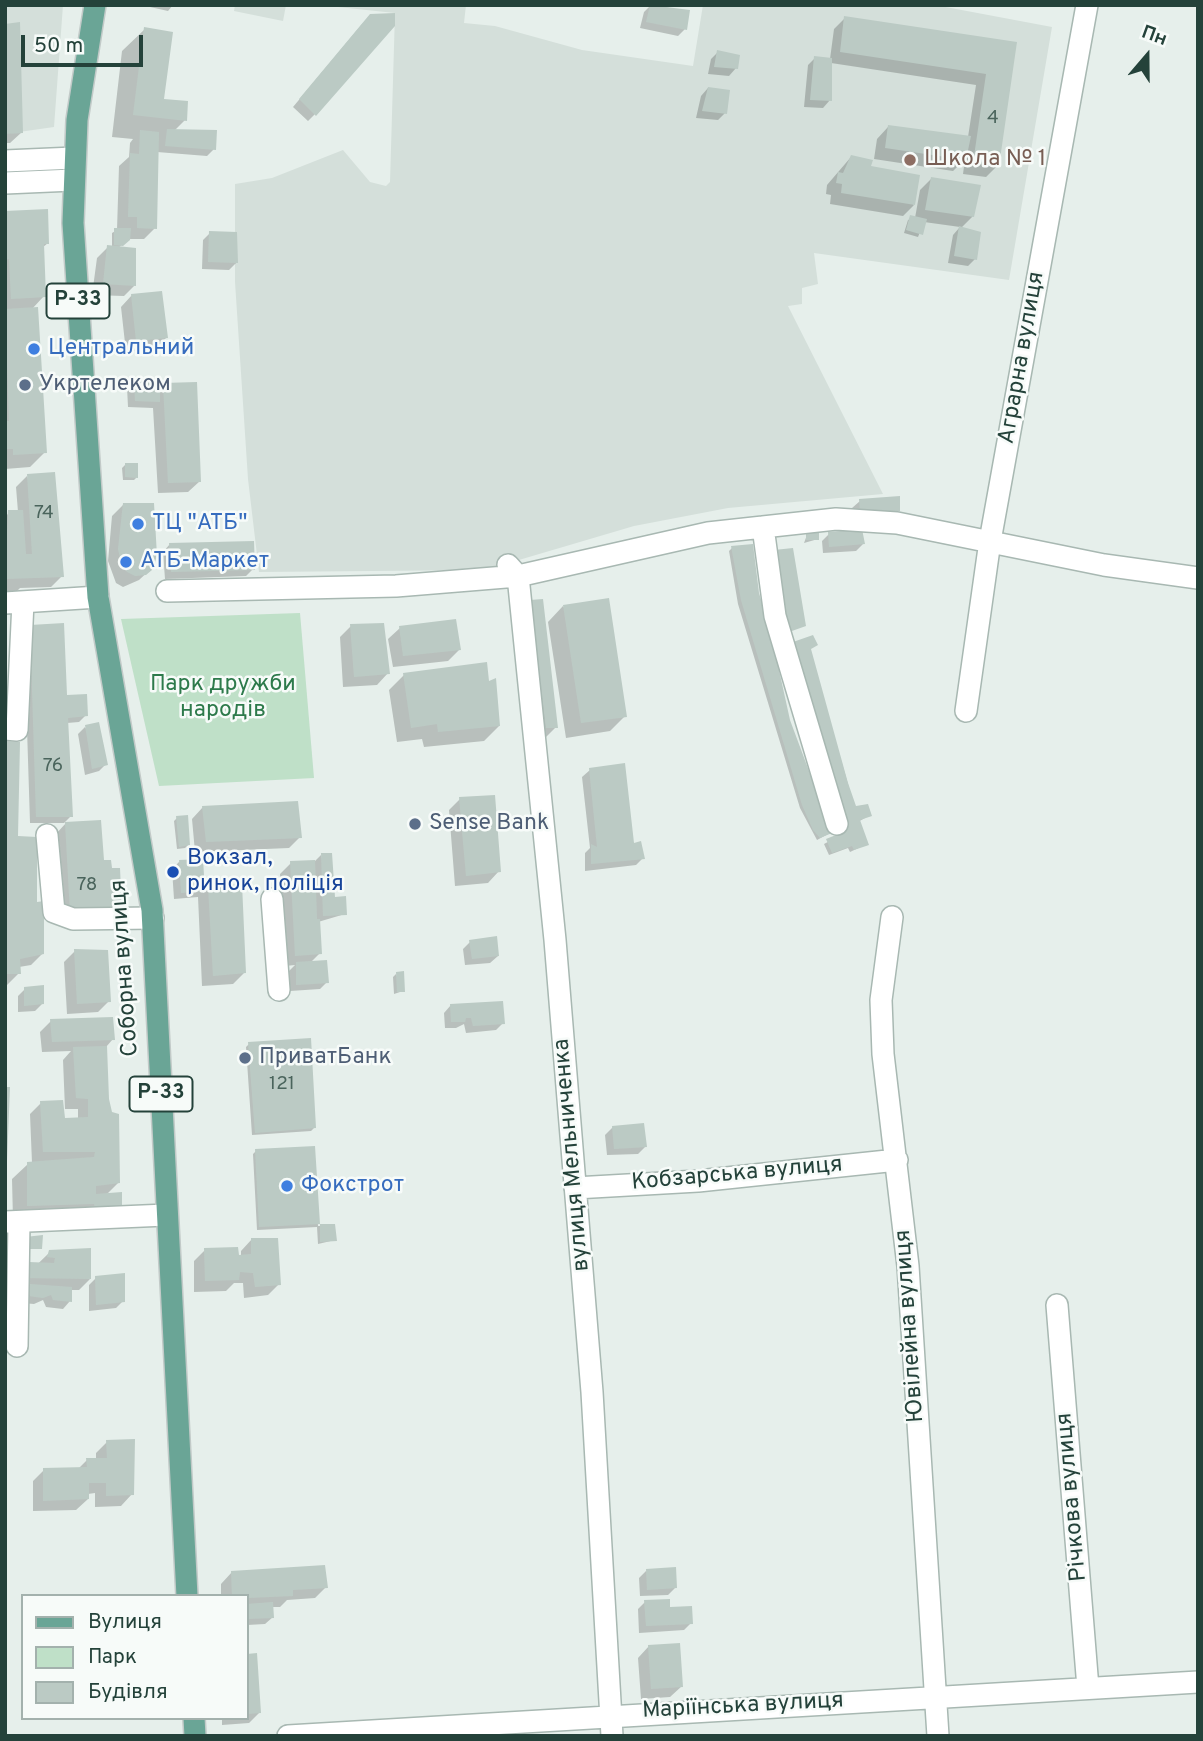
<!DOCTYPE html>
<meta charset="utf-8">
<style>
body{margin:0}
#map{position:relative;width:1203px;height:1741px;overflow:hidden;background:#e6efeb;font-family:Overpass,sans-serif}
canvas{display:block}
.frame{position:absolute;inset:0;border:7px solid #24423a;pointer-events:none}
.legend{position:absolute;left:21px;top:1594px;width:228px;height:126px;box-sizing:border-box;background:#f7fbf9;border:2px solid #a3b1ad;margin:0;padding:9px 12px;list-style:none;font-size:21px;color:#24423a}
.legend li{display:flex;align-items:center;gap:14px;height:35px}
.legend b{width:35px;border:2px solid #a3b1ad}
.north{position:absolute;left:1112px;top:21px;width:70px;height:70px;-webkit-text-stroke:5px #f7fbf9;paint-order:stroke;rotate:20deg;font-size:19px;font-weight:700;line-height:28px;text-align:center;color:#24423a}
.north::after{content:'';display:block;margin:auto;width:24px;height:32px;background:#24423a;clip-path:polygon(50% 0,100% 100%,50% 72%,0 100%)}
.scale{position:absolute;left:21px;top:35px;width:122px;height:32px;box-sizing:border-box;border:4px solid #24423a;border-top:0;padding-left:9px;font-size:21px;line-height:24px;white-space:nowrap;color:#24423a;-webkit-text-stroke:5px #f7fbf9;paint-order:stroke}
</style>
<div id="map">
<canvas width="1203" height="1741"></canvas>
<div class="frame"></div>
<ul class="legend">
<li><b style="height:9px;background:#6aa596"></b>Вулиця</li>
<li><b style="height:19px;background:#bfe0c8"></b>Парк</li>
<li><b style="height:19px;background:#bbcac4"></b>Будівля</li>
</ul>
<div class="north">Пн</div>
<div class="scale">50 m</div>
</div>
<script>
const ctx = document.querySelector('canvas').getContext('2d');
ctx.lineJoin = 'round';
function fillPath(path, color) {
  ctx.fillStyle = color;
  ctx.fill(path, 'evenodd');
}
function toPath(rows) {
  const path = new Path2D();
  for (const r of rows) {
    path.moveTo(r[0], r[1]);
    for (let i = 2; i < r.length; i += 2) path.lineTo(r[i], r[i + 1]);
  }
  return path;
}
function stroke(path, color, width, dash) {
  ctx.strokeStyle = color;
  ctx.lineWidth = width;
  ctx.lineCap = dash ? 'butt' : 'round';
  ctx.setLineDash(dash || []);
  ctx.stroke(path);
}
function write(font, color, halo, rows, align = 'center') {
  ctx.font = font + ' Overpass,sans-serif';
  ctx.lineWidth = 5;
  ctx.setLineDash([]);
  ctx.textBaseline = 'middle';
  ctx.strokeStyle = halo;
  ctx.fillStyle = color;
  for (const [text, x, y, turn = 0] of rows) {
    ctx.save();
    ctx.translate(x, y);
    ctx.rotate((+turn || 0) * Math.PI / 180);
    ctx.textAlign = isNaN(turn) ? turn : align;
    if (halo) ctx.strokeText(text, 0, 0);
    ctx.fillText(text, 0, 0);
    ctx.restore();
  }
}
fillPath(toPath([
 [5,5,63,5,54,127,5,134],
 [235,5,286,5,283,21,234,11],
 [319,5,466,5,464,23,495,26,582,50,693,66,703,5,935,5,1052,27,1009,280,814,253,818,284,802,288,802,304,788,306,883,494,728,508,634,526,485,570,259,572,248,479,235,282,235,184,272,178,343,150,370,182,386,186,390,182,395,13]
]), '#d4dfda');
fillPath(toPath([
 [300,613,314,778,159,786,121,619]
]), '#bfe0c8');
fillPath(toPath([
 [141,5,173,5,168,11],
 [651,5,688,11,685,29,678,36,640,28,644,12],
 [845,18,1015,44,997,166,986,177,963,174,965,159,953,171,874,159,877,139,888,127,968,137,976,85,831,63,830,100,823,108,804,107,808,65,815,58,830,59,834,29],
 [363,23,315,114,308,121,293,107],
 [5,25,22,132,10,143,5,143],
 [145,29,162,101,185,120,175,130,214,149,207,156,157,152,155,228,144,239,129,239,118,248,135,285,124,296,92,295,97,258,108,247,112,248,112,233,117,230,119,166,129,157,130,143,133,139,112,137,122,51],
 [718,52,736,68,729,76,708,74,711,59],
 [708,88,725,113,718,120,696,118,701,96],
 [851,157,868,167,914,205,903,216,830,204,831,195,826,194,827,185],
 [932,178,973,216,961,228,975,259,968,266,948,263,953,235,960,227,924,222,918,237,904,233,908,220,915,218,920,190],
 [5,213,48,243,42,248,44,296,32,309,45,452,30,467,5,469],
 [210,233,236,263,229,270,202,269,203,240],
 [132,295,166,338,155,349,126,352,121,307],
 [134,380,158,389,163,384,200,481,188,492,158,493,153,408,128,407,127,387],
 [125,465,137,477,134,480,123,480,122,468],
 [27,476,62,576,51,587,20,588,16,592,5,593,5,515,18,512,16,487],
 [860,501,898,510,891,517,854,518,852,508],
 [123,505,151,569,139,580,123,587,116,583,108,561,112,516],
 [829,534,863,544,856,551,823,553,822,541],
 [807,535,818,539,804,543],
 [170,544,253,569,246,576,165,579,163,552],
 [732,548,757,594,788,721,830,833,817,840,800,808,738,604,729,551],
 [541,601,556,727,545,738,536,739,520,612],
 [563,606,625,716,610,731,566,738,548,622],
 [351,626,388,673,377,685,343,687,340,637],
 [400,628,459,650,448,661,393,667,388,639],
 [24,634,66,697,86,715,79,722,67,723,71,816,64,823,30,823],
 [809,650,855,808,870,815,858,822,867,844,850,852,848,848,829,855,824,844,843,834],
 [404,675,487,684,499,726,484,741,424,747,422,739,397,742,389,690],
 [85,727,106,764,99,771,85,775,78,734],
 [5,743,16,838,36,903,42,954,31,965,19,967,19,973,5,987],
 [590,770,643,858,636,865,585,871,585,853,590,848,582,777],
 [460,799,499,871,488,883,455,886,449,810],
 [203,807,300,837,289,848,195,852,192,819],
 [177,818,188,845,185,848,177,849,174,821],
 [66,823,102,862,60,924,55,835],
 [321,855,333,899,345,914,318,922,320,953,310,963,327,982,320,989,290,991,289,971,295,965,285,966,280,874,291,863,314,862],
 [201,861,203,893,209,887,244,973,233,984,202,986,198,897,174,899,172,869,179,862],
 [470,942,498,956,490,963,465,965,463,949],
 [75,951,109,1001,98,1012,67,1014,64,962],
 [396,974,403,991,394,994,393,977],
 [25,989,42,1004,35,1011,18,1012,18,996],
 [451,1005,503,1023,496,1030,466,1033,464,1024,456,1028,445,1028,444,1013],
 [51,1021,113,1039,106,1047,107,1099,119,1182,106,1195,120,1207,13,1220,12,1179,28,1164,32,1163,30,1114,41,1103,63,1120,78,1120,78,1109,65,1109,63,1060,71,1051,42,1052,40,1032],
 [249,1044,314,1128,311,1131,252,1135,246,1047],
 [613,1127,645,1147,638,1154,607,1155,605,1135],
 [314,1148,318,1226,334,1226,335,1240,318,1244,317,1227,257,1230,253,1154,256,1151],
 [252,1239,279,1284,268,1295,244,1298,243,1283,234,1283,226,1291,194,1292,194,1261,205,1250,241,1256,241,1251],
 [50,1252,90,1279,79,1290,70,1290,70,1301,63,1309,46,1307,43,1300,34,1304,22,1303,12,1289],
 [96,1278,123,1301,116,1308,89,1311,89,1285],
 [107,1442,132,1494,121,1506,95,1507,95,1493,88,1494,88,1499,76,1510,33,1511,33,1481,44,1470,78,1469,87,1460,96,1460,96,1453],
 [646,1571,675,1588,668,1595,640,1596,639,1578],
 [232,1572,326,1587,315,1598,287,1600,280,1607,272,1607,273,1617,265,1624,247,1625,247,1596,221,1596,221,1584],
 [645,1602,668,1609,691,1623,684,1630,639,1633,638,1609],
 [649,1646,682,1686,670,1697,641,1699,638,1658],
 [247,1655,255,1655,260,1712,249,1723,222,1725,222,1718,247,1718]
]), '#0003');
fillPath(toPath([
 [650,5,690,10,687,30,646,22],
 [395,13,395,26,316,116,299,99,370,14],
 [844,16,1017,42,999,166,973,163,986,74,840,52],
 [20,22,23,133,5,134,5,24],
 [144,27,173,32,164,99,188,101,187,121,133,115],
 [717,50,740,55,738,69,714,67],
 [814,56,832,58,832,101,810,100],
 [708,87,730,90,727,114,702,111],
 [888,125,971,136,966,160,885,148],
 [167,129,217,130,216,150,165,146],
 [140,130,159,132,157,229,137,228,137,217,128,217,130,153,139,154],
 [851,155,873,160,871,166,920,175,915,205,841,193,842,184,836,183,838,172,843,173],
 [931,177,981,185,974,217,925,210],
 [48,209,49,244,44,244,46,297,11,299,9,259,5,260,5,211],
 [910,215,927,219,923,235,906,230],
 [959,226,981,232,977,260,954,256],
 [114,228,131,228,130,240,123,246,114,245],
 [209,231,237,232,238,263,208,262],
 [107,245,136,248,136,286,103,284],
 [162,291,168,338,136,341,131,294],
 [38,307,47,453,13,455,13,449,5,449,5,421,9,421,5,309],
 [134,378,160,378,160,402,135,401],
 [197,382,201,482,168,483,163,383],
 [125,463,138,463,138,478,125,477],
 [55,472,64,577,5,579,8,510,23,510,26,554,32,554,27,474],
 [900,496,900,511,860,511,859,499],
 [123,503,154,503,157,556,152,570,146,575,135,576,127,572,121,562,118,549],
 [862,529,865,544,829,547,828,532],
 [806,533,819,533,819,540,806,540],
 [254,541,255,570,171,572,169,543],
 [753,544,759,593,770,629,790,720,832,833,820,838,813,830,802,805,741,600,731,546],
 [793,548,806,626,789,632,774,550],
 [609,598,627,717,581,723,563,605],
 [543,599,558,728,546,728,530,600],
 [456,619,461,650,403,656,399,626],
 [64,623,67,695,87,694,88,716,68,718,73,817,36,817,30,625],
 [384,623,390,674,354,677,350,624],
 [813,635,818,645,811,649,848,783,856,806,868,804,872,816,860,820,869,845,854,850,852,846,832,853,826,839,846,831,793,642],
 [487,662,489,681,496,678,500,726,438,732,437,724,411,728,403,673],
 [99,722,108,765,92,769,85,725],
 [5,741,20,742,18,836,37,837,37,902,44,901,44,954,20,959,21,974,5,974],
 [625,763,634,843,641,841,645,859,591,864,591,844,597,847,589,768],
 [495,795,501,872,466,876,459,797],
 [298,801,302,838,206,842,202,806],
 [188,815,190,845,179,847,176,816],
 [101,820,104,860,111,860,112,868,120,868,122,912,70,913,65,822],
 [321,853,332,853,335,897,346,896,347,915,323,916],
 [203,859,205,891,181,893,179,860],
 [315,860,317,919,320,919,322,954,295,956,290,861],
 [242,884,246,973,213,976,208,886],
 [497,936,499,956,472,959,469,940],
 [74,949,108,950,111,1002,77,1004],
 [327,960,329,983,296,985,296,962],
 [404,971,405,992,397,992,396,972],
 [44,985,44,1004,24,1006,24,987],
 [503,1001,505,1024,473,1026,471,1018,466,1018,465,1022,451,1022,450,1004],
 [113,1017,115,1040,52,1042,50,1019],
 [311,1038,316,1128,255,1133,248,1042],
 [107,1046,109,1099,112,1112,119,1114,120,1183,96,1186,96,1194,122,1192,122,1208,95,1209,94,1204,27,1206,27,1162,94,1157,95,1152,43,1152,40,1101,63,1100,65,1118,88,1117,88,1099,76,1098,73,1047],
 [5,1087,10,1087,7,1161,5,1161],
 [644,1123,647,1147,614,1149,612,1126],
 [315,1146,320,1224,259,1227,255,1149],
 [320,1224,335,1224,337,1241,320,1242],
 [43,1235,42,1249,25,1249,25,1237],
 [251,1238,278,1238,281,1285,255,1287,253,1273,240,1272,239,1280,205,1281,204,1248,238,1247,239,1255,251,1254],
 [91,1248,91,1279,23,1278,29,1262,54,1263,55,1258,47,1257,49,1250],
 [125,1273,125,1302,96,1305,95,1276],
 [30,1284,72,1287,72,1302,53,1300,51,1295,43,1298,29,1296],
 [135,1439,134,1495,106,1496,106,1483,89,1483,89,1499,43,1501,43,1468,87,1467,86,1458,107,1458,106,1440],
 [325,1565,328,1588,293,1590,293,1596,247,1598,247,1596,232,1596,231,1571],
 [676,1567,677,1588,647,1590,646,1569],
 [670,1599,670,1607,692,1606,693,1624,646,1626,644,1600],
 [273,1602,274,1618,247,1619,247,1604],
 [680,1643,683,1687,651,1689,648,1645],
 [257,1653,261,1713,247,1714,247,1654]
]), '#bbcac4');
const minor = toPath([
 [5,161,74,158],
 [5,183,73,180],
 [763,527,775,616,837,824],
 [508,565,518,576,555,940,592,1392,612,1736],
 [167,591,396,586,518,576,708,533,836,519,897,523,1104,565,1198,578],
 [5,603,98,597],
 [966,711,990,541,1087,5],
 [5,729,17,730,23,602],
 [47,835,54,912,73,919,153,918],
 [272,899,279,990],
 [892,917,881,1000,883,1054,908,1266,938,1736],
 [575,1188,698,1181,897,1160],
 [5,1222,166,1215],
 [1057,1305,1088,1688],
 [17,1346,19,1222],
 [288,1736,1198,1682]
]);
const major = toPath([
 [95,5,77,120,73,223,98,597,152,910,187,1596],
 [194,1718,195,1736]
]);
stroke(minor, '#a8b8b2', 24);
stroke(major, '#c2cac8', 24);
stroke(minor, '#fff', 21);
stroke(major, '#6aa596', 21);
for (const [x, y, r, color] of [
 [910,160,7,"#8d6e63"],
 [34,349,7,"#3f7fe0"],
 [25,385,7,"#5c6f8a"],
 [138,524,7,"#3f7fe0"],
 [126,562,7,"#3f7fe0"],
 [415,824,7,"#5c6f8a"],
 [173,872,7,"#1a4fb4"],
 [245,1058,7,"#5c6f8a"],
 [287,1186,7,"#3f7fe0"]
]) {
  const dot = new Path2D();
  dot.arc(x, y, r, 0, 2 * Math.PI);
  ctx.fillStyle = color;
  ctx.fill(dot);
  stroke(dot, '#f7fbf9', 2.5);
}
write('19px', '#4a645c', null, [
 ["4",993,119],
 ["74",44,514],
 ["76",53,767],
 ["78",87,886],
 ["121",282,1085]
]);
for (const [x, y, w] of [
 [78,301,63],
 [161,1094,63]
]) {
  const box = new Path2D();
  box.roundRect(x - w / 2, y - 17.5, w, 35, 5);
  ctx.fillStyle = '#f7fbf9';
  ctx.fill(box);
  stroke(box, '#24423a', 2);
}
write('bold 21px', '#24423a', null, [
 ["Р-33",78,301],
 ["Р-33",161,1094]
]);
write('23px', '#785e54', '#f7fbf9', [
 ["Школа № 1",924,160]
], 'left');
write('23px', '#366cbe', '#f7fbf9', [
 ["Центральний",48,349],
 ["ТЦ \"АТБ\"",152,524],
 ["АТБ-Маркет",140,562],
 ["Фокстрот",301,1186]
], 'left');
write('23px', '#24423a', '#f7fbf9', [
 ["Аграрна вулиця",1023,358,-80],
 ["Соборна вулиця",126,968,-94],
 ["вулиця Мельниченка",573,1155,-95],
 ["Кобзарська вулиця",737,1175,-5],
 ["Ювілейна вулиця",911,1326,-94],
 ["Річкова вулиця",1073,1497,-95],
 ["Маріїнська вулиця",743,1707,-3]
]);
write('23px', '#4e5e75', '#f7fbf9', [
 ["Укртелеком",39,385],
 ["Sense Bank",429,824],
 ["ПриватБанк",259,1058]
], 'left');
write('23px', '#2d7a4b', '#f7fbf9', [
 ["Парк дружби",223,685],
 ["народів",223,711]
]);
write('23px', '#164399', '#f7fbf9', [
 ["Вокзал,",187,859],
 ["ринок, поліція",187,885]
], 'left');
</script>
